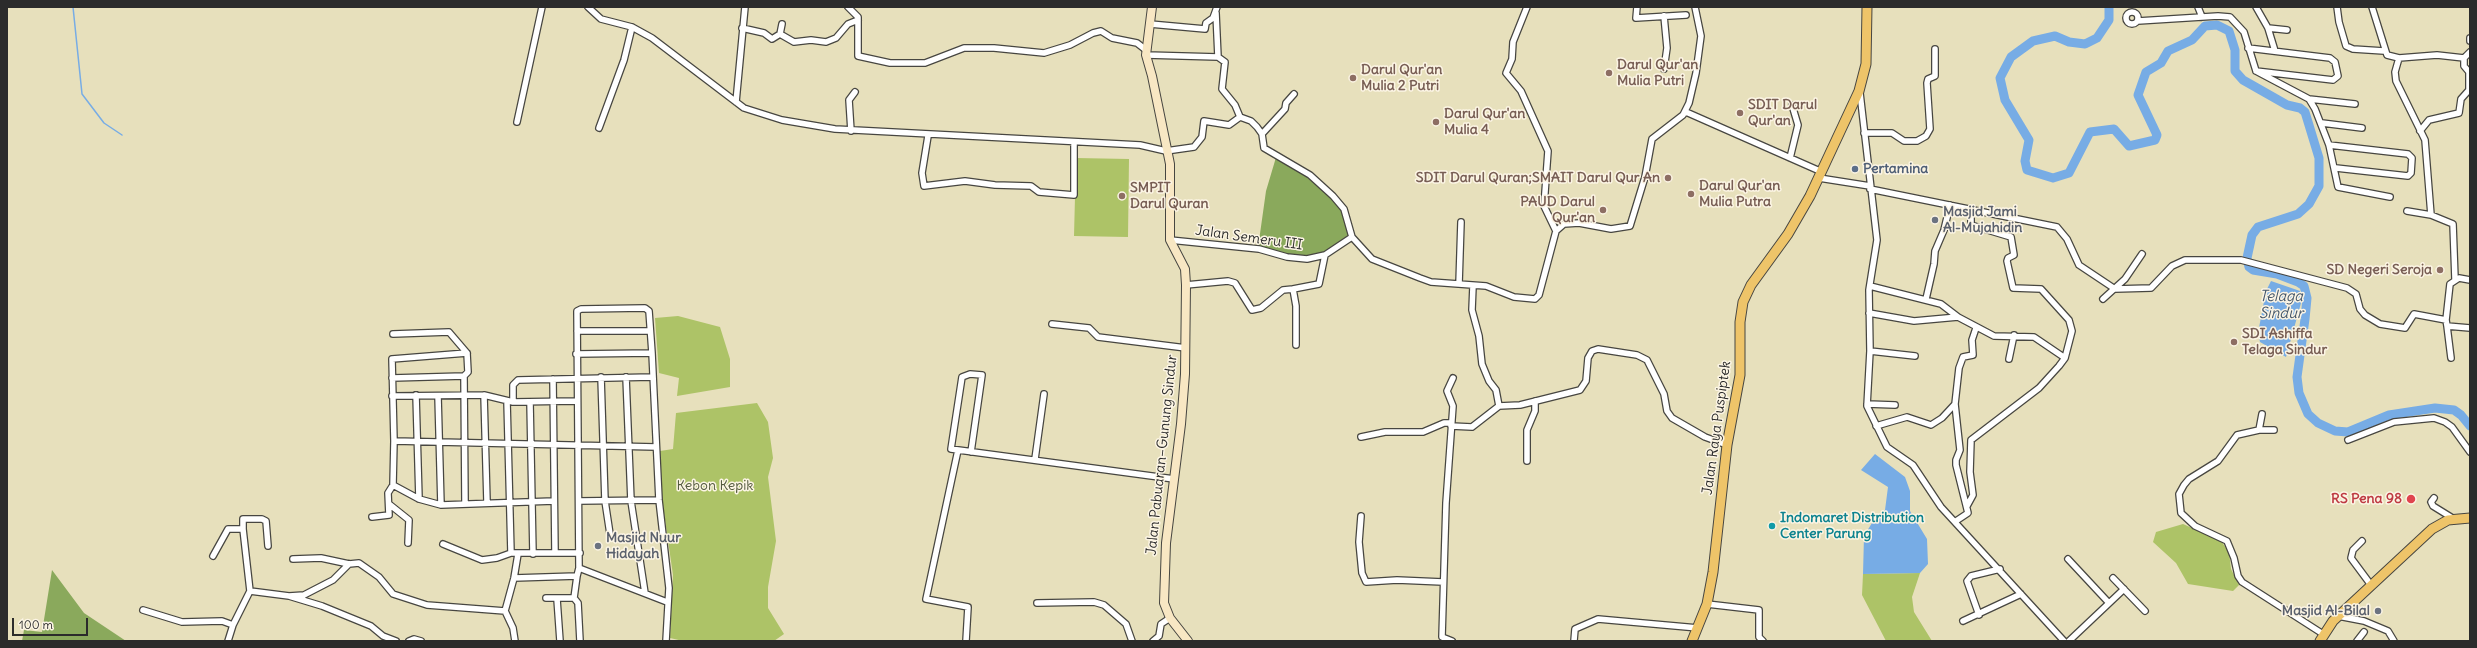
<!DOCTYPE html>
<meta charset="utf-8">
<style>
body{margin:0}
#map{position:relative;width:2477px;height:648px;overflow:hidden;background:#e7e0bc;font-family:Delius,sans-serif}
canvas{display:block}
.frame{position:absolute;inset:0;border:8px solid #2b2b2b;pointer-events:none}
.scale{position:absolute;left:12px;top:618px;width:76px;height:18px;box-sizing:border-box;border:2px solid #2b2b2b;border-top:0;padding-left:5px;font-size:12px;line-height:14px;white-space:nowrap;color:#2b2b2b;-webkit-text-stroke:3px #fcf5e5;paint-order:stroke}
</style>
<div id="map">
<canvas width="2477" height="648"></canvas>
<div class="frame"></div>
<div class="scale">100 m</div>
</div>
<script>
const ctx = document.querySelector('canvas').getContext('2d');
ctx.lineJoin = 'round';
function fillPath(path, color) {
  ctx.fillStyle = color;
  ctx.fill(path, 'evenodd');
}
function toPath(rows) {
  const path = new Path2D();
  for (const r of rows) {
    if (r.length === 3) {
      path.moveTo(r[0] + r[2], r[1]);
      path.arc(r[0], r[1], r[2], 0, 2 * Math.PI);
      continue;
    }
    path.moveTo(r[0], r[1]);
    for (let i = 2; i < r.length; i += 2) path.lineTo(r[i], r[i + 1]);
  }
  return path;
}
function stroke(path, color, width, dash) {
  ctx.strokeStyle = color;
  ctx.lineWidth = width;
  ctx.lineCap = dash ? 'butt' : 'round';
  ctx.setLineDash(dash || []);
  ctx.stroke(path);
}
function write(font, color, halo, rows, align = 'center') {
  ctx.font = font + ' Delius,sans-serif';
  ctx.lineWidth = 3;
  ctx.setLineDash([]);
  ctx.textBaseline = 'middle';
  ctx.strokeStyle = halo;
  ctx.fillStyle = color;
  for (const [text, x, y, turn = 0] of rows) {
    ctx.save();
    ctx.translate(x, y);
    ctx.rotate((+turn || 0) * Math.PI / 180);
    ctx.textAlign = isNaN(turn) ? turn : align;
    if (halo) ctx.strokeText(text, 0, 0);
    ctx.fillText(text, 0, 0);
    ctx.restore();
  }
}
fillPath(toPath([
 [1076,158,1129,159,1128,237,1074,236],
 [678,316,720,327,730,359,730,387,677,396,679,378,659,373,655,318],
 [757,403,768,422,773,458,768,477,776,541,768,587,768,608,784,634,774,641,683,641,670,638,673,575,662,499,660,451,673,449,676,413],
 [2183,524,2221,541,2229,552,2231,569,2239,585,2233,591,2188,584,2176,563,2153,542,2156,532],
 [1920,573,1912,597,1914,612,1932,641,1886,641,1862,595,1863,574]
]), '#adc367');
fillPath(toPath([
 [1277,154,1313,174,1346,208,1352,232,1345,242,1317,258,1292,256,1258,248,1266,191],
 [52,570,84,613,126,641,22,641,24,630,42,632]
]), '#8aa95c');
fillPath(toPath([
 [2271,281,2300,291,2301,303,2286,357,2260,342,2258,333,2266,291],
 [1875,454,1905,477,1910,491,1910,511,1927,539,1928,564,1920,573,1863,574,1864,536,1875,518,1885,510,1888,487,1861,470]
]), '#77ace5');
stroke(toPath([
 [73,7,82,94,104,123,122,135]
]), '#77ace5', 1.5);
stroke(toPath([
 [2109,7,2109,20,2097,38,2085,44,2069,42,2055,36,2033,41,2011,57,2000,78,2005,100,2029,140,2025,161,2027,170,2053,178,2069,173,2090,132,2114,129,2129,146,2155,140,2157,135,2138,95,2146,72,2161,63,2168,51,2192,40,2205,26,2217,25,2229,31,2235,50,2235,71,2243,80,2287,105,2300,108,2305,112,2319,158,2319,186,2309,204,2298,214,2258,227,2252,235,2247,258,2249,267,2253,270,2277,274,2298,282,2304,286,2307,298,2305,319,2297,377,2299,393,2308,414,2318,423,2335,431,2348,432,2389,415,2435,408,2454,410,2461,415,2470,426]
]), '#77ace5', 9);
const street = toPath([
 [588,7,601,19,632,27,652,38,744,108,782,120,835,129,1140,145,1166,151,1194,147,1202,137,1204,121,1229,125,1240,117],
 [848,7,858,17,858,56,890,63,925,63,964,48,994,48,1044,53,1070,45,1093,33,1101,31,1112,38,1137,43,1146,50],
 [1527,7,1513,42,1512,59,1506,73,1521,91,1548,151,1544,206,1556,231],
 [1637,7,1636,18,1686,15],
 [2198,7,2202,17],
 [2256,7,2268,28,2275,51],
 [2337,7,2339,22,2346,46,2353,49,2384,51],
 [2372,7,2387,55,2399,58,2437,55,2464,58,2470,52],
 [2132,18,6],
 [1216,13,1218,57],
 [2138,21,2218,16,2230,17,2244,32,2256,71,2309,99,2315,109,2329,145,2338,187,2390,197],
 [1150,24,1205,29,1206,23,1213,18,1217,7],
 [742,28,764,33,772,39,780,34,782,24],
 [2268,28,2287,30],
 [780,34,794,42,811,40,826,42,836,38,848,24,858,20],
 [2470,38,2470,41],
 [2248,48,2330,58,2335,62,2338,76,2333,80,2256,71],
 [1146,55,1218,57,1225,62,1222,89,1235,105,1240,117,1251,121,1257,127,1262,134,1264,148,1310,175,1333,196,1344,209,1352,237],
 [2399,58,2395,72,2396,81,2425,140,2431,215],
 [1664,69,1667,48,1664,16],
 [1860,93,1877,240,1869,290,1870,351,1867,406,1887,447,1913,465,1941,507,2064,641],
 [2309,99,2355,104],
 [736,102,745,7],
 [1686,112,1822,172],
 [517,122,542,7],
 [2322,123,2362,128],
 [599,128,624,60,632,27],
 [851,131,849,100,855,92],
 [2420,131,2429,120,2459,113,2461,99,2469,90,2469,72,2464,66,2464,58],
 [1864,133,1892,133,1904,141,1917,141,1926,136,1930,129,1927,83,1928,79,1935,76,1935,49],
 [1262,134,1285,109,1286,103,1294,94],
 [928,136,922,173,924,186,965,181,995,185,1031,186,1039,192,1074,195,1074,142],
 [2329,145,2408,154,2412,158,2411,173,2408,176,2336,168],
 [1790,158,1798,125,1792,105],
 [1819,178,1870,186],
 [1870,189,2057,227,2067,239,2079,265,2115,289,2151,288,2172,266,2185,260,2241,260,2347,288,2356,294,2360,309,2365,315,2380,324,2405,328,2414,314,2446,320],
 [2407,211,2431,215,2453,224,2455,279],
 [1170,240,1259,249,1287,257,1307,259,1325,255,1352,237,1372,259,1420,278,1431,282,1486,286,1514,297,1535,299,1539,295,1556,231,1564,224,1579,223,1611,229,1630,226,1645,177,1652,139,1683,115,1689,103,1696,73,1701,36,1695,7],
 [2470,280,2459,278,2450,284,2446,320,2447,326,2470,328],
 [1459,284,1461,222],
 [1186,285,1228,281,1235,283,1252,310,1261,308,1283,290,1293,289,1296,306,1296,345],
 [1473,286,1472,310,1479,336,1482,364,1489,381,1496,390,1499,406],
 [1870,286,1941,304,1958,317],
 [1293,289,1319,284,1325,255],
 [1926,299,1934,264,1935,251,1944,230,1950,205],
 [2103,299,2125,279,2142,254],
 [1869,313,1914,321,1958,317,1994,336,2034,337,2065,358],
 [1052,324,1089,328,1098,337,1186,348],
 [2447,326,2451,358],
 [577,331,650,331],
 [393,334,449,332,467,353],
 [1870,351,1915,356],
 [576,354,652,353],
 [2009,359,2014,335],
 [601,377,605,501,610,534],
 [626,377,631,501,645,593],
 [392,378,464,376,465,503],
 [553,379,555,553],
 [416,395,419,499],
 [484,395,487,502],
 [392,396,484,395,513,402,577,401],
 [438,396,441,505],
 [507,401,511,553,580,553],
 [513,402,513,385,518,380,652,377],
 [530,402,533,554],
 [1867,404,1895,405],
 [1955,404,1960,450,1956,460,1956,465,1968,513,1956,521],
 [2262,414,2259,430,2237,435,2218,461,2189,479,2184,485,2179,494,2181,513,2195,526,2227,541,2234,558,2238,576,2242,582,2323,634],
 [1451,426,1472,427,1499,406,1520,405,1580,390,1586,381,1588,358,1592,351,1598,349,1637,355,1647,360,1664,394,1667,411,1672,418,1705,437,1727,445],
 [1876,426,1907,417,1931,425,1942,418,1955,404,1959,368,1963,357,1973,355,1972,340,1976,328],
 [2259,430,2274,430],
 [1361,437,1385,432,1423,432,1444,423,1451,423],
 [2348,440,2394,422,2434,418,2445,422,2452,427,2470,452],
 [394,441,656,447],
 [958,450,926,599,968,607,966,641],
 [971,452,982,375,970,374,962,377,951,449,1174,479],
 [1035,459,1044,394],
 [1527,461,1527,430,1535,411,1535,401],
 [393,485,419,499,441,505,554,501],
 [2434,498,2431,502,2433,506,2454,519],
 [579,501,659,500],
 [389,504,409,520,408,543],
 [1967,506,1973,495,1970,472,1971,440,2039,388,2059,366,2065,358,2072,331,2069,320,2041,289,2013,288,2007,261,2008,258,2014,255,2011,237,1971,225,1971,210],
 [1361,516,1359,542,1362,573,1366,582,1397,580,1443,582],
 [372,517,389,515,388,493,393,485,394,441,392,359,467,353,468,372,464,376],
 [243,529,243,519,262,519,266,521,268,546],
 [2362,541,2353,550,2351,558,2371,585],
 [443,544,482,560,497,558,511,553],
 [213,556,228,529,243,529,250,591,233,625,228,641],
 [293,559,321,558,349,564,359,563,379,577,393,594,427,605,505,611,513,628,515,641],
 [2068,559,2109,603],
 [579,568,667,602],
 [514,578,577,576,579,568,577,311,581,309,645,308,649,311,652,353,659,500,669,588,666,641],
 [2113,578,2145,611],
 [250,591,289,596,304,595,333,580,349,564],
 [289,596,322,606,371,626,383,636,396,641],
 [546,598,574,598,578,603,580,641],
 [574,598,577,576],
 [557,599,560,641],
 [1037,603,1094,602,1104,605,1126,624,1132,641],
 [1707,604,1759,610,1759,637,1763,641],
 [143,610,182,622,222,621,233,625],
 [505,611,514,578,518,554],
 [1979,615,1967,581,1971,576,2000,569],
 [2338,616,2364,621,2388,631,2394,641],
 [1963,621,2021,594],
 [409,641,414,639,421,641],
 [1153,641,1159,636,1161,624,1170,618],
 [1452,641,1442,637,1446,503,1453,406,1447,391,1453,378],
 [1574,641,1575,629,1598,619,1698,628],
 [2069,641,2124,589],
 [2357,641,2364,632]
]);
const secondary = toPath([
 [1152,7,1146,55,1152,76,1170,164,1170,240,1185,269,1186,285,1185,374,1181,424,1166,543,1164,603,1170,618,1188,641]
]);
const primary = toPath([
 [1692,641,1707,604,1713,572,1727,445,1740,375,1740,322,1743,302,1751,285,1788,234,1810,196,1859,91,1866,64,1867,7],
 [2320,641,2333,621,2432,529,2448,520,2470,518]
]);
stroke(street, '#474641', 8);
stroke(secondary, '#474641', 10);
stroke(primary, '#474641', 11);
stroke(street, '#fff', 5.5);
stroke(secondary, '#f8e7c3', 8);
stroke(primary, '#eec469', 9);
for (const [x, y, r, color] of [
 [1609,73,4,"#8d6e63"],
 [1353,78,4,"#8d6e63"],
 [1740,113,4,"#8d6e63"],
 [1436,122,4,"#8d6e63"],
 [1855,169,4,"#5c6f8a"],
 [1668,178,4,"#8d6e63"],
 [1691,194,4,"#8d6e63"],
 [1122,196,4,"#8d6e63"],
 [1603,210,4,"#8d6e63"],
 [1935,220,4,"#6b7280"],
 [2440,270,4,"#8d6e63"],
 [2234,342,4,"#8d6e63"],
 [2411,499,5,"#e0444e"],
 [1772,526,4,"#0f9aa8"],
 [598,546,4,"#6b7280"],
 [2378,611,4,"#6b7280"]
]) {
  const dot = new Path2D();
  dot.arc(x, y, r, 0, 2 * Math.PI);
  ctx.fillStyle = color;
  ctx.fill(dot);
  stroke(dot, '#fcf5e5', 1.5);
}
write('bold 14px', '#785e54', '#fcf5e5', [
 ["Darul Qur'an",1617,65],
 ["Mulia Putri",1617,81],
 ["Darul Qur'an",1361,70],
 ["Mulia 2 Putri",1361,86],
 ["SDIT Darul",1748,105],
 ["Qur'an",1748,121],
 ["Darul Qur'an",1444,114],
 ["Mulia 4",1444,130],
 ["SDIT Darul Quran;SMAIT Darul Qur An",1660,178,"right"],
 ["Darul Qur'an",1699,186],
 ["Mulia Putra",1699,202],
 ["SMPIT",1130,188],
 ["Darul Quran",1130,204],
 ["PAUD Darul",1595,202,"right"],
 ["Qur'an",1595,218,"right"],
 ["SD Negeri Seroja",2432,270,"right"],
 ["SDI Ashiffa",2242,334],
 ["Telaga Sindur",2242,350]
], 'left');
write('bold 14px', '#4e5e75', '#fcf5e5', [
 ["Pertamina",1863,169]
], 'left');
write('bold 14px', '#5b616d', '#fcf5e5', [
 ["Masjid Jami",1943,212],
 ["Al-Mujahidin",1943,228],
 ["Masjid Nuur",606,538],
 ["Hidayah",606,554],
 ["Masjid Al-Bilal",2370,611,"right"]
], 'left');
write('14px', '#2b2b2b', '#fcf5e5', [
 ["Jalan Semeru III",1249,238,8],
 ["Jalan Raya Puspiptek",1717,428,-82],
 ["Jalan Pabuaran–Gunung Sindur",1162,455,-84]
]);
write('14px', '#52593d', '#fcf5e5', [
 ["Kebon Kepik",715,486]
]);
write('bold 14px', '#be3a42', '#fcf5e5', [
 ["RS Pena 98",2402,499]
], 'right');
write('bold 14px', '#0d838f', '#fcf5e5', [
 ["Indomaret Distribution",1780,518],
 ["Center Parung",1780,534]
], 'left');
write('italic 15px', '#46586c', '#fcf5e5', [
 ["Telaga",2281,297],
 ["Sindur",2281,314]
]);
</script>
